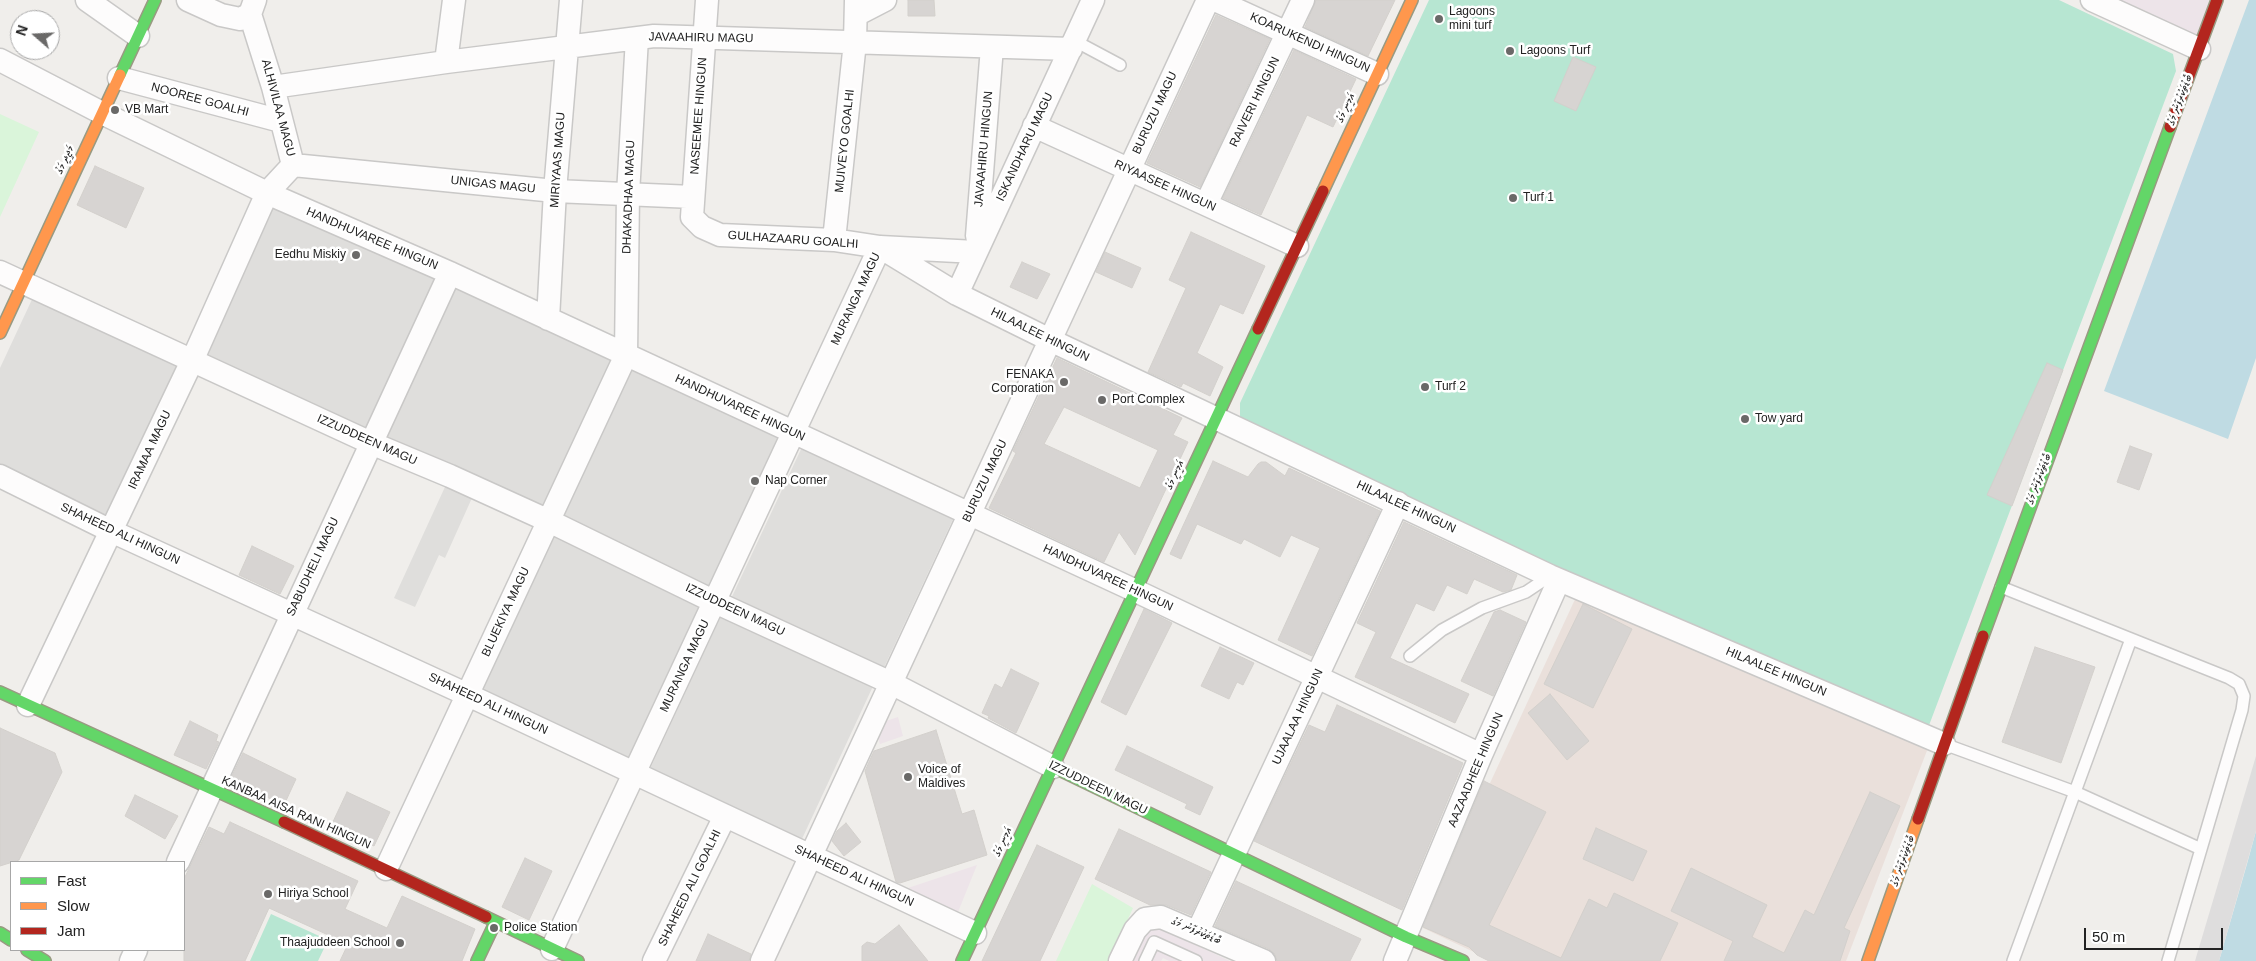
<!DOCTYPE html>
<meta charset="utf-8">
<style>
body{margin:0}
#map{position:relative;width:2256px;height:961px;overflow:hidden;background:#f0eeeb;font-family:Arial,sans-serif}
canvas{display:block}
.legend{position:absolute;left:10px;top:861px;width:175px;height:90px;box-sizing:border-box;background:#fff;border:1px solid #a7a7a7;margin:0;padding:6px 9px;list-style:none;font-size:15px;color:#222}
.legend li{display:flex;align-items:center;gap:10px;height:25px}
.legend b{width:25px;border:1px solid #a7a7a7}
.north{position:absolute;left:10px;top:10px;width:50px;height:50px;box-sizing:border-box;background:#fff;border:1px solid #a7a7a7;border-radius:50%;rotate:289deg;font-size:14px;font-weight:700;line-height:20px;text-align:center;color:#222}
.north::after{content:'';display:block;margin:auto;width:18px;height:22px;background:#6a6968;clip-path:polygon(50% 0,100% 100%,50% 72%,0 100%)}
.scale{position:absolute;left:2084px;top:928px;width:139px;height:22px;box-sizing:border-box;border:2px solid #222;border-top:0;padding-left:6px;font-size:15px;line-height:18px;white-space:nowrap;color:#222;-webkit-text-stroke:4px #fff;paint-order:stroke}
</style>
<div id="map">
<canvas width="2256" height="961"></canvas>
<ul class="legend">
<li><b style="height:6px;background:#63d668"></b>Fast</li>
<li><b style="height:6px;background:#ff974d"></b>Slow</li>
<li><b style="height:6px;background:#b3261e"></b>Jam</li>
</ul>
<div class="north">N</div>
<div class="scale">50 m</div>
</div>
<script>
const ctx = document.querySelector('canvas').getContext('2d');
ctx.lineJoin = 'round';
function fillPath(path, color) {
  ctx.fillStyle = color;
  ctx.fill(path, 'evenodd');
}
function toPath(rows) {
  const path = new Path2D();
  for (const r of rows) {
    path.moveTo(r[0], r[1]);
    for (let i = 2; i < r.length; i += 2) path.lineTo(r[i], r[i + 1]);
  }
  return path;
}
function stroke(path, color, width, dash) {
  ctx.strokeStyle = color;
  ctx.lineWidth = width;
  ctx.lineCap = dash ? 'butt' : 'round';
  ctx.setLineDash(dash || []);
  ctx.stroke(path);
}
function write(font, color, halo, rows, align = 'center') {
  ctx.font = font + ' Arial,"Noto Sans Thaana",sans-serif';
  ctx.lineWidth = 5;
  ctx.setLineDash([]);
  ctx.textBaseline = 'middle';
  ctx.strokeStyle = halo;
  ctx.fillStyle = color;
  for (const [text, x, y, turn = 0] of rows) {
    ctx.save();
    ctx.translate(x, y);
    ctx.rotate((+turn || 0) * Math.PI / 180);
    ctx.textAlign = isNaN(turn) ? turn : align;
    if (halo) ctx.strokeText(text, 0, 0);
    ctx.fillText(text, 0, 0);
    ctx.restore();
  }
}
fillPath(toPath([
 [271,202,440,279,367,436,202,358],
 [453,282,617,357,545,512,379,439],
 [35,293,186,365,113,522,0,470,0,368],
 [630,364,783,435,711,590,560,520],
 [803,445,954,517,881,674,729,603],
 [450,476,476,489,445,558,439,555,415,607,394,598],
 [552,532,703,604,630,761,478,691],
 [723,612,874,684,801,841,649,771]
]), '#dfdedc');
fillPath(toPath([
 [2092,0,2217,0,2199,49],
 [898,717,903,736,880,744,874,725],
 [977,865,958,912,905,889],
 [1148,923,1230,961,1169,961,1163,958,1161,961,1129,961]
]), '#ede4e9');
fillPath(toPath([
 [1577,595,1928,748,1846,961,1493,961,1423,928]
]), '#eae0db');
fillPath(toPath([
 [0,114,39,132,0,217],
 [1092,884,1133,908,1109,961,1056,961]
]), '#daf5da');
fillPath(toPath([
 [1429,0,2059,0,2173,54,2176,71,1928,728,1701,635,1240,418,1240,403],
 [271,914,328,940,318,961,250,961]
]), '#b7e6d2');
fillPath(toPath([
 [2249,0,2256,0,2256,358,2228,439,2104,391],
 [2256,831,2256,961,2219,961,2247,864]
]), '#bfdbe3');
fillPath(toPath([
 [2256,756,2256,831,2219,961,2195,961]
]), '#dedddd');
const building = toPath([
 [908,0,934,0,935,16,908,16,908,0],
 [1316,0,1395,0,1368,56,1305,27,1316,0],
 [1216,15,1270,39,1200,187,1147,163,1216,15],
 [1294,50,1356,79,1333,127,1307,115,1261,215,1223,198,1294,50],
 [1573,57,1596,67,1576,111,1554,101,1573,57],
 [95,166,144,188,126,228,77,205,95,166],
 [1191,232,1265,266,1243,314,1220,304,1197,353,1223,367,1210,396,1183,383,1181,387,1148,372,1186,288,1169,280,1191,232],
 [1105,252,1141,268,1132,288,1096,272,1105,252],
 [1022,262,1050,274,1037,299,1010,287,1022,262],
 [1057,358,1182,418,1173,435,1188,442,1135,555,1119,532,1104,562,989,508,1016,453,1013,451,1057,358],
 [1064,407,1158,450,1140,488,1044,444,1064,407],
 [2047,363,2063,370,2012,506,1987,495,2047,363],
 [2130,446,2152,454,2139,490,2117,482,2130,446],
 [1213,461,1248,477,1258,464,1261,462,1266,462,1285,476,1289,468,1380,511,1312,656,1278,640,1320,548,1291,535,1280,557,1244,539,1241,544,1197,524,1181,559,1170,554,1213,461],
 [1404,522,1517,575,1511,590,1503,592,1474,579,1467,594,1447,585,1434,611,1416,603,1390,658,1469,694,1455,723,1355,677,1376,632,1357,623,1404,522],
 [252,546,294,566,280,594,239,575,252,546],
 [1583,604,1632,629,1593,708,1544,684,1583,604],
 [1144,609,1172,623,1126,715,1101,702,1144,609],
 [1500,610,1526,622,1493,696,1461,681,1494,612,1500,610],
 [1220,647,1254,663,1243,685,1237,682,1229,699,1201,686,1220,647],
 [2035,647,2095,667,2061,763,2002,742,2035,647],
 [1011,669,1039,683,1016,733,988,718,989,716,982,713,995,684,1002,688,1011,669],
 [1550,694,1589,741,1567,760,1528,713,1550,694],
 [1337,705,1463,763,1402,910,1254,841,1309,725,1325,732,1337,705],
 [190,721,218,735,216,741,219,742,206,769,174,755,190,721],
 [0,728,55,753,62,772,19,860,0,866,0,728],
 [936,730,962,814,974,810,987,855,900,883,896,882,865,771,874,751,936,730],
 [1127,746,1213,787,1200,815,1185,808,1187,804,1115,770,1127,746],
 [243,753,296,779,284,805,230,780,243,753],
 [1484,781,1546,812,1489,925,1561,958,1589,899,1607,908,1614,893,1678,923,1660,961,1489,961,1477,955,1469,947,1423,927,1484,781],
 [347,792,390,812,374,846,331,826,347,792],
 [1870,792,1900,806,1844,928,1850,931,1840,961,1724,961,1733,941,1671,911,1691,868,1767,905,1752,937,1784,953,1805,910,1814,915,1870,792],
 [135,795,178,816,165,839,125,816,135,795],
 [230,822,358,881,345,909,387,928,402,896,475,929,462,961,340,961,348,944,269,908,245,961,184,961,184,879,209,827,224,834,230,822],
 [846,823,861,842,844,856,832,841,837,831,846,823],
 [1596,828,1647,851,1633,881,1583,859,1596,828],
 [1119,829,1211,872,1191,915,1166,905,1150,905,1095,879,1119,829],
 [1037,845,1084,867,1040,961,982,961,1037,845],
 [525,858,552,871,529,920,502,907,525,858],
 [1236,881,1361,939,1350,961,1277,961,1275,954,1269,949,1215,926,1236,881],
 [899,925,928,961,862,961,862,946,867,942,875,944,899,925],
 [708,934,751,954,749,961,696,961,708,934]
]);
fillPath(building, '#d7d4d2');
stroke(building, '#d3d0cc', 1);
const lane = toPath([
 [1075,41,1120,65],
 [2001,587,2229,678,2239,684,2244,696,2242,710,2168,961],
 [1410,656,1442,630,1482,608,1526,592,1550,576],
 [1944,744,2075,792,2201,849],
 [1145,961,1154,942,1196,961],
 [2013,961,2131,639]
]);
const street = toPath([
 [87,0,138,36],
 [188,0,221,15,240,19,250,14],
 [707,0,692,217,702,227,720,235,834,240,880,247,976,252],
 [1215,0,1377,74],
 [2092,0,2199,49],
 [856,15,885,0],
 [0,60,102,113,267,193,450,273,1136,591,1481,755],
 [446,62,454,0],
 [119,78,281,121],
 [273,87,446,62,654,36,1071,49],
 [1034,126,1297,246],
 [293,165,555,191,693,197],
 [1206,204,1303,0],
 [977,236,992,47],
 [834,240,855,42,856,0],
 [880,247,957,294,1050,340,1550,576,1944,744],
 [0,272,371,443,450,476,549,521,715,602,891,683,1053,767],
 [957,294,1093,0],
 [548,319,555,191,571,0],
 [0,476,111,531,468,695,975,933],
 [28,705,192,361,267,193,293,165,273,87,250,14,255,0],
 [178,862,450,273],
 [386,869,626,355,628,194,637,38],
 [1198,931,1398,503],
 [552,949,880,247],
 [131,961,136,950],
 [654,961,725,816],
 [762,961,1208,0],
 [1120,961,1135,930,1145,919,1161,917,1264,961],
 [1395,961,1481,755,1559,580]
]);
const fast = toPath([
 [120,75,155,0],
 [1983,636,2170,127],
 [0,692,284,822],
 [1053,767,1406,937,1463,961],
 [486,917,578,961],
 [0,933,11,940],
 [27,950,45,961],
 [477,961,495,923],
 [962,961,1258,329]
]);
const slow = toPath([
 [1323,191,1412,0],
 [0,333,120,75],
 [1868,961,1918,819]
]);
const jam = toPath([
 [2170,127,2217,0],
 [1258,329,1323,191],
 [1918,819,1983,636],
 [284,822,486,917]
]);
stroke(lane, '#c9c8c7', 14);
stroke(street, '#c9c8c7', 25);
stroke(fast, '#999a82', 14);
stroke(slow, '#999a82', 14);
stroke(jam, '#999a82', 14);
stroke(lane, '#fdfcfc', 11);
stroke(street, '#fdfcfc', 22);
stroke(fast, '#63d668', 11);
stroke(slow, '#ff974d', 11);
stroke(jam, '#b3261e', 11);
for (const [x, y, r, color] of [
 [1439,19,5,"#6a6968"],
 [1510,51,5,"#6a6968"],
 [115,110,5,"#6a6968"],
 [1513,198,5,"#6a6968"],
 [356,255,5,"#6a6968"],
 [1064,382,5,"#6a6968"],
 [1425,387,5,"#6a6968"],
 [1102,400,5,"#6a6968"],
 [1745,419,5,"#6a6968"],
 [755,481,5,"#6a6968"],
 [908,777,5,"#6a6968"],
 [268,894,5,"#6a6968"],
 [494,928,5,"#6a6968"],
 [400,943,5,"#6a6968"]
]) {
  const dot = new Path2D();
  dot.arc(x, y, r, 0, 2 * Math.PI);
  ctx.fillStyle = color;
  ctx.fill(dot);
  stroke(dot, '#fff', 2);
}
write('12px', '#222', '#fff', [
 ["Lagoons",1449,12],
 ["mini turf",1449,26],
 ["Lagoons Turf",1520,51],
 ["VB Mart",125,110],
 ["Turf 1",1523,198],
 ["Eedhu Miskiy",346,255,"right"],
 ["FENAKA",1054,375,"right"],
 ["Corporation",1054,389,"right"],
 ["Turf 2",1435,387],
 ["Port Complex",1112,400],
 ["Tow yard",1755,419],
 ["Nap Corner",765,481],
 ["Voice of",918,770],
 ["Maldives",918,784],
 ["Hiriya School",278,894],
 ["Police Station",504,928],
 ["Thaajuddeen School",390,943,"right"]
], 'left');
write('12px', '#222', '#fff', [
 ["JAVAAHIRU MAGU",701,38,1],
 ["KOARUKENDI HINGUN",1310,43,24],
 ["NOOREE GOALHI",200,100,15],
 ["ބޮޑުތަކުރުފާނު މަގު",2180,100,-70],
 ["RAIVERI HINGUN",1255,102,-64],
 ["ALHIVILAA MAGU",278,108,75],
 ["އަމީނީ މަގު",1346,108,-65],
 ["BURUZU MAGU",1155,113,-65],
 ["NASEEMEE HINGUN",699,116,-86],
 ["MUIVEYO GOALHI",845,141,-84],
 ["ISKANDHARU MAGU",1025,147,-65],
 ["JAVAAHIRU HINGUN",984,149,-85],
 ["މަޖީދީ މަގު",65,160,-65],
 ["MIRIYAAS MAGU",558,160,-86],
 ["UNIGAS MAGU",493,185,6],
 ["RIYAASEE HINGUN",1165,186,24],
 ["DHAKADHAA MAGU",629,197,-88],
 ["HANDHUVAREE HINGUN",372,239,23],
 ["GULHAZAARU GOALHI",793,240,4],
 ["MURANGA MAGU",856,299,-65],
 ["HILAALEE HINGUN",1040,335,26],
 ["HANDHUVAREE HINGUN",740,408,25],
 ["IZZUDDEEN MAGU",367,440,24],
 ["IRAMAA MAGU",150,450,-65],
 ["އަމީނީ މަގު",1175,475,-65],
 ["ބޮޑުތަކުރުފާނު މަގު",2039,479,-70],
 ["BURUZU MAGU",985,481,-65],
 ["HILAALEE HINGUN",1406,507,25],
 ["SHAHEED ALI HINGUN",120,534,25],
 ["SABUDHELI MAGU",313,567,-65],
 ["HANDHUVAREE HINGUN",1108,578,25],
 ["IZZUDDEEN MAGU",735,610,25],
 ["BLUEKIYA MAGU",506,612,-65],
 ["MURANGA MAGU",685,666,-65],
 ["HILAALEE HINGUN",1776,672,23],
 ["SHAHEED ALI HINGUN",488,704,25],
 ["UJAALAA HINGUN",1298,717,-65],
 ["AAZAADHEE HINGUN",1476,770,-67],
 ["IZZUDDEEN MAGU",1098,788,26],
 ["KANBAA AISA RANI HINGUN",296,813,24],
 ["އަމީނީ މަގު",1003,842,-65],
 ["ބޮޑުތަކުރުފާނު މަގު",1903,861,-71],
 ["SHAHEED ALI HINGUN",854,876,25],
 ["SHAHEED ALI GOALHI",690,888,-64],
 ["ބޮޑުތަކުރުފާނު މަގު",1196,931,23]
]);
</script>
